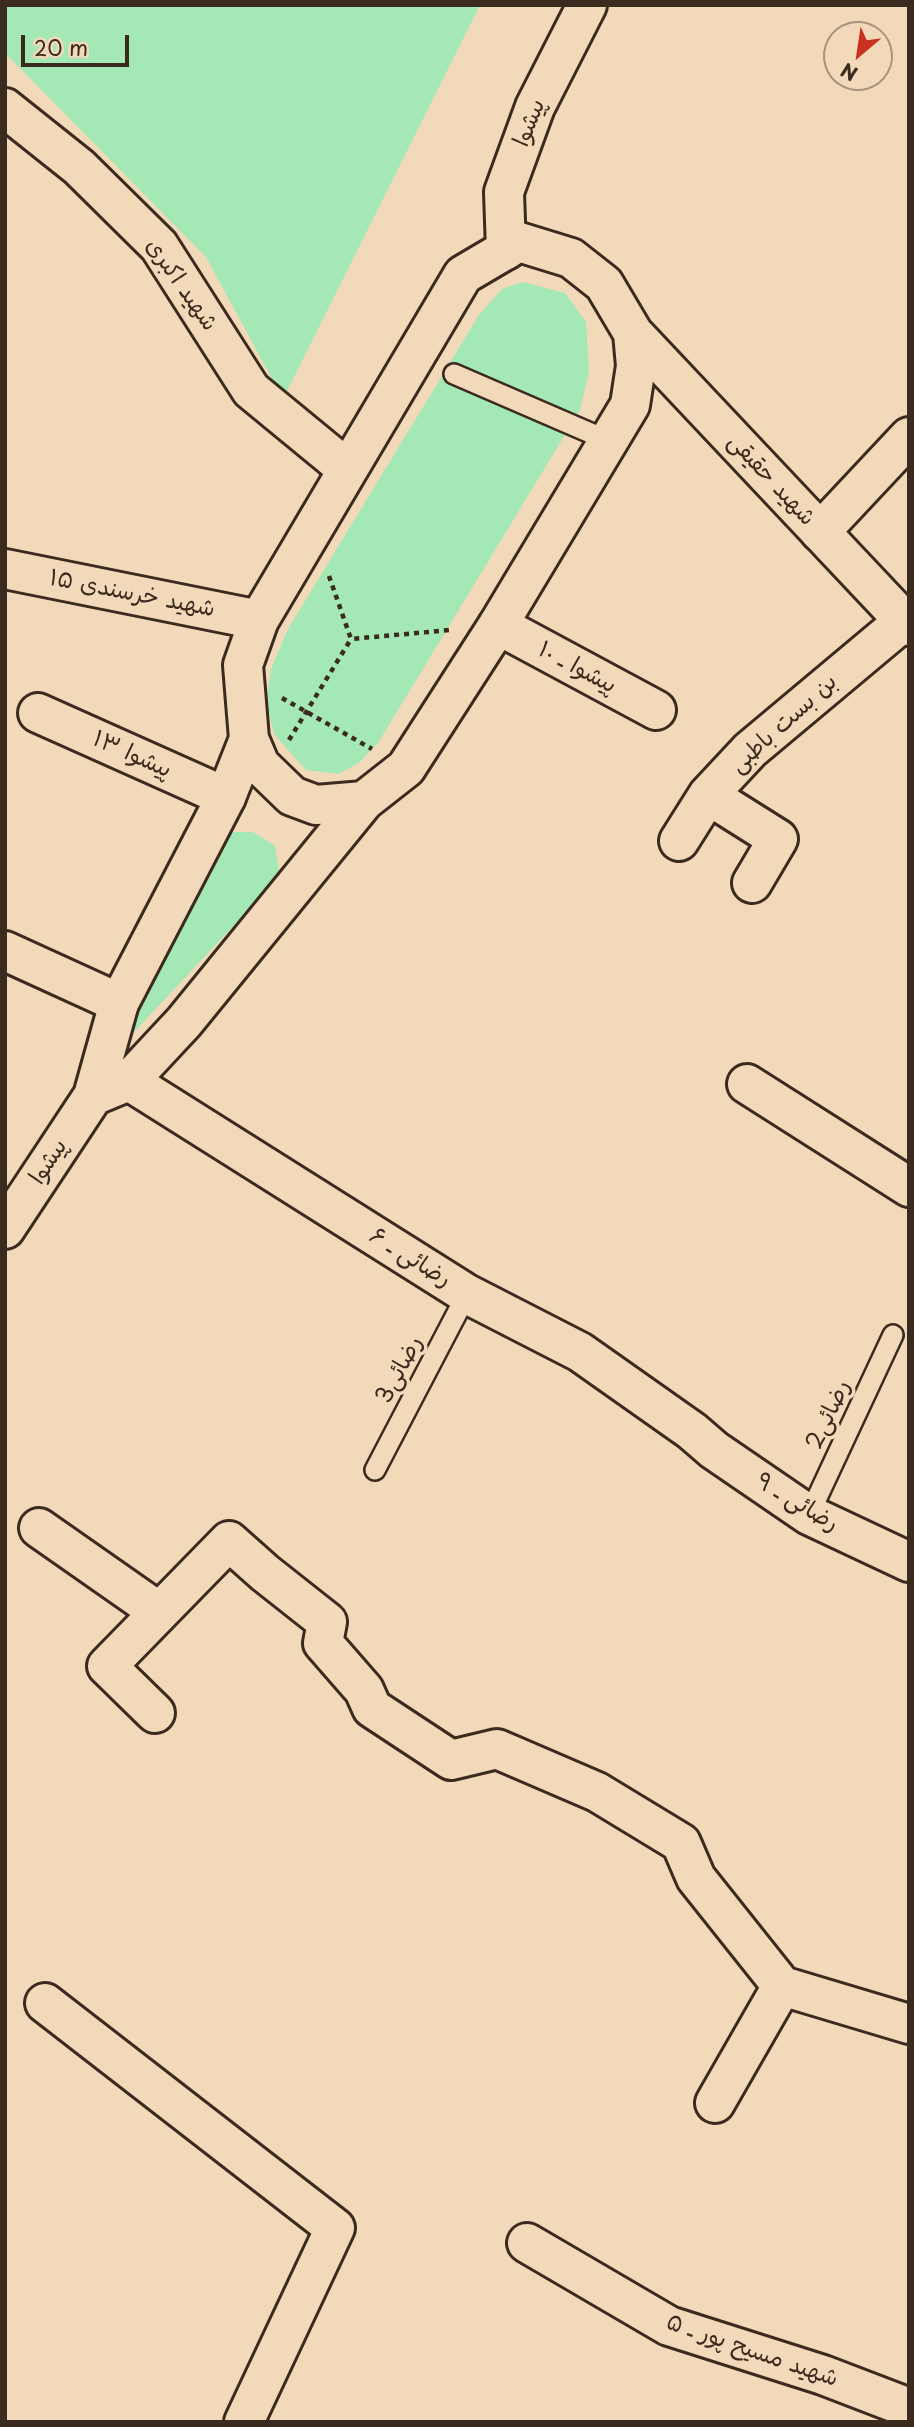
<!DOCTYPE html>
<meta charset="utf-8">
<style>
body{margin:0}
#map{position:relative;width:914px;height:2427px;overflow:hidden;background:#f2d9ba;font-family:"Playpen Sans",sans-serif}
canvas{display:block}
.frame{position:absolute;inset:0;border:7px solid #3b2a1e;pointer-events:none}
.north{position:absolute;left:823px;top:21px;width:70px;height:70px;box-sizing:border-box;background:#f2d9ba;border:2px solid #a9937c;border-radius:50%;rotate:209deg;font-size:19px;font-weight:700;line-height:28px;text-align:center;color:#3b2a1e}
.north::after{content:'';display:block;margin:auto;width:24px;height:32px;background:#c8321e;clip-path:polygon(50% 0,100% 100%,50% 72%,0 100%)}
.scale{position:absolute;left:21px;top:35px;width:108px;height:32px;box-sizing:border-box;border:4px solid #3b2a1e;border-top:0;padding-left:9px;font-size:21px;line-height:24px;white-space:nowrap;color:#3b2a1e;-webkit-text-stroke:5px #f2d9ba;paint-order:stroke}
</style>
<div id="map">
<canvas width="914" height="2427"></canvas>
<div class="frame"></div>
<div class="north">N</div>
<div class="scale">20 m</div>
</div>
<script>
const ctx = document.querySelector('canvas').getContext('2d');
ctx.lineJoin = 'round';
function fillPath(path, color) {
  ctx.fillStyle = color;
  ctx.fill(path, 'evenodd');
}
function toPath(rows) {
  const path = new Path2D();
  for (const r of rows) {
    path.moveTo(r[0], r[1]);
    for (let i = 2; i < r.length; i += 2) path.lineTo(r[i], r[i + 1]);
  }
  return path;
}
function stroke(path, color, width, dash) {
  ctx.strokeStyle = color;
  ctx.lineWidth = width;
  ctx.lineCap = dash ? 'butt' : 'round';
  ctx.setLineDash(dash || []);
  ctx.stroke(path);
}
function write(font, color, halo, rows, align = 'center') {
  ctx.font = font + ' "Playpen Sans","Playpen Sans Arabic",sans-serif';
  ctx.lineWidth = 7;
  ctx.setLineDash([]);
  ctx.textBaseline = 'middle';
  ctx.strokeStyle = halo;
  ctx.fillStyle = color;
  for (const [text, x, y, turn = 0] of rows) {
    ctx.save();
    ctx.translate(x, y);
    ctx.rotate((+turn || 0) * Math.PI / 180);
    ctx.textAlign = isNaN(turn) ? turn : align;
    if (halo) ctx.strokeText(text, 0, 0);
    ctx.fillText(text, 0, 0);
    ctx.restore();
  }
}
fillPath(toPath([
 [5,5,480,5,283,399,206,257,5,53],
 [523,282,565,293,586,322,589,372,580,410,378,743,359,763,338,774,306,770,274,734,266,701,271,669,288,629,479,315,502,289],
 [225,832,253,832,275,846,280,876,122,1045]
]), '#a3e8b5');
const lane = toPath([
 [454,374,609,441],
 [375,1470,467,1294],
 [809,1515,893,1335]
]);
const street = toPath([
 [5,108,79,167,159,246,251,390,347,469],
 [506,250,504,192,535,107,587,5],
 [820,532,909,437],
 [5,569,259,620],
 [498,625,656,710],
 [38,713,226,797],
 [708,795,778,839,752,883],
 [679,841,708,795,750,750,904,621],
 [5,951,119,1003],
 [129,1081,467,1294,580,1352,692,1431,714,1450,809,1515,909,1562],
 [747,1084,909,1187],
 [39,1528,159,1612],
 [155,1713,107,1666,229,1541,265,1573,327,1622,323,1643,364,1690,372,1708,451,1760,497,1749,597,1792,681,1843,696,1878,782,1986,909,2024],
 [45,2003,335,2228,244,2422],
 [715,2103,782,1986],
 [527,2243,669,2326,823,2375,909,2408]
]);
const secondary = toPath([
 [519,242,571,258,604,284,633,333,636,366,630,405,498,625,406,768,364,801,316,805,292,796,260,765,249,739,243,665,259,620,463,275,519,242],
 [633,333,909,626],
 [93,1096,129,1081,184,1022,364,801],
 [5,1229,93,1096,119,1003,226,797,249,739]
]);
stroke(lane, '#3b2a1e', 24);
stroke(street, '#3b2a1e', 44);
stroke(secondary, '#3b2a1e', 44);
stroke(toPath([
 [329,576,351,639,450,630],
 [282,698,372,749],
 [289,740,351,639]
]), '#3b2a1e', 4.5, [5, 5]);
stroke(lane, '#f2d9ba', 19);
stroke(street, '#f2d9ba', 38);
stroke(secondary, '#f2d9ba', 38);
write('23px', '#3b2a1e', '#f2d9ba', [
 ["پیشوا",530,123,-68],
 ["شهید اکبری",181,285,55],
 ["شهید حقیقی",771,480,47],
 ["شهید خرسندی ۱۵",132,594,11],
 ["پیشوا ـ ۱۰",577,668,28],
 ["بن بست باطبی",784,724,-42],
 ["پیشوا ۱۳",132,755,24],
 ["پیشوا",49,1162,-57],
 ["رضائی ـ ۶",410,1258,32],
 ["رضائی3",400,1370,-62],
 ["رضائی2",829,1415,-65],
 ["رضائی ـ ۹",797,1503,31],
 ["شهید مسیح پور ـ ۵",752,2351,19]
]);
</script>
